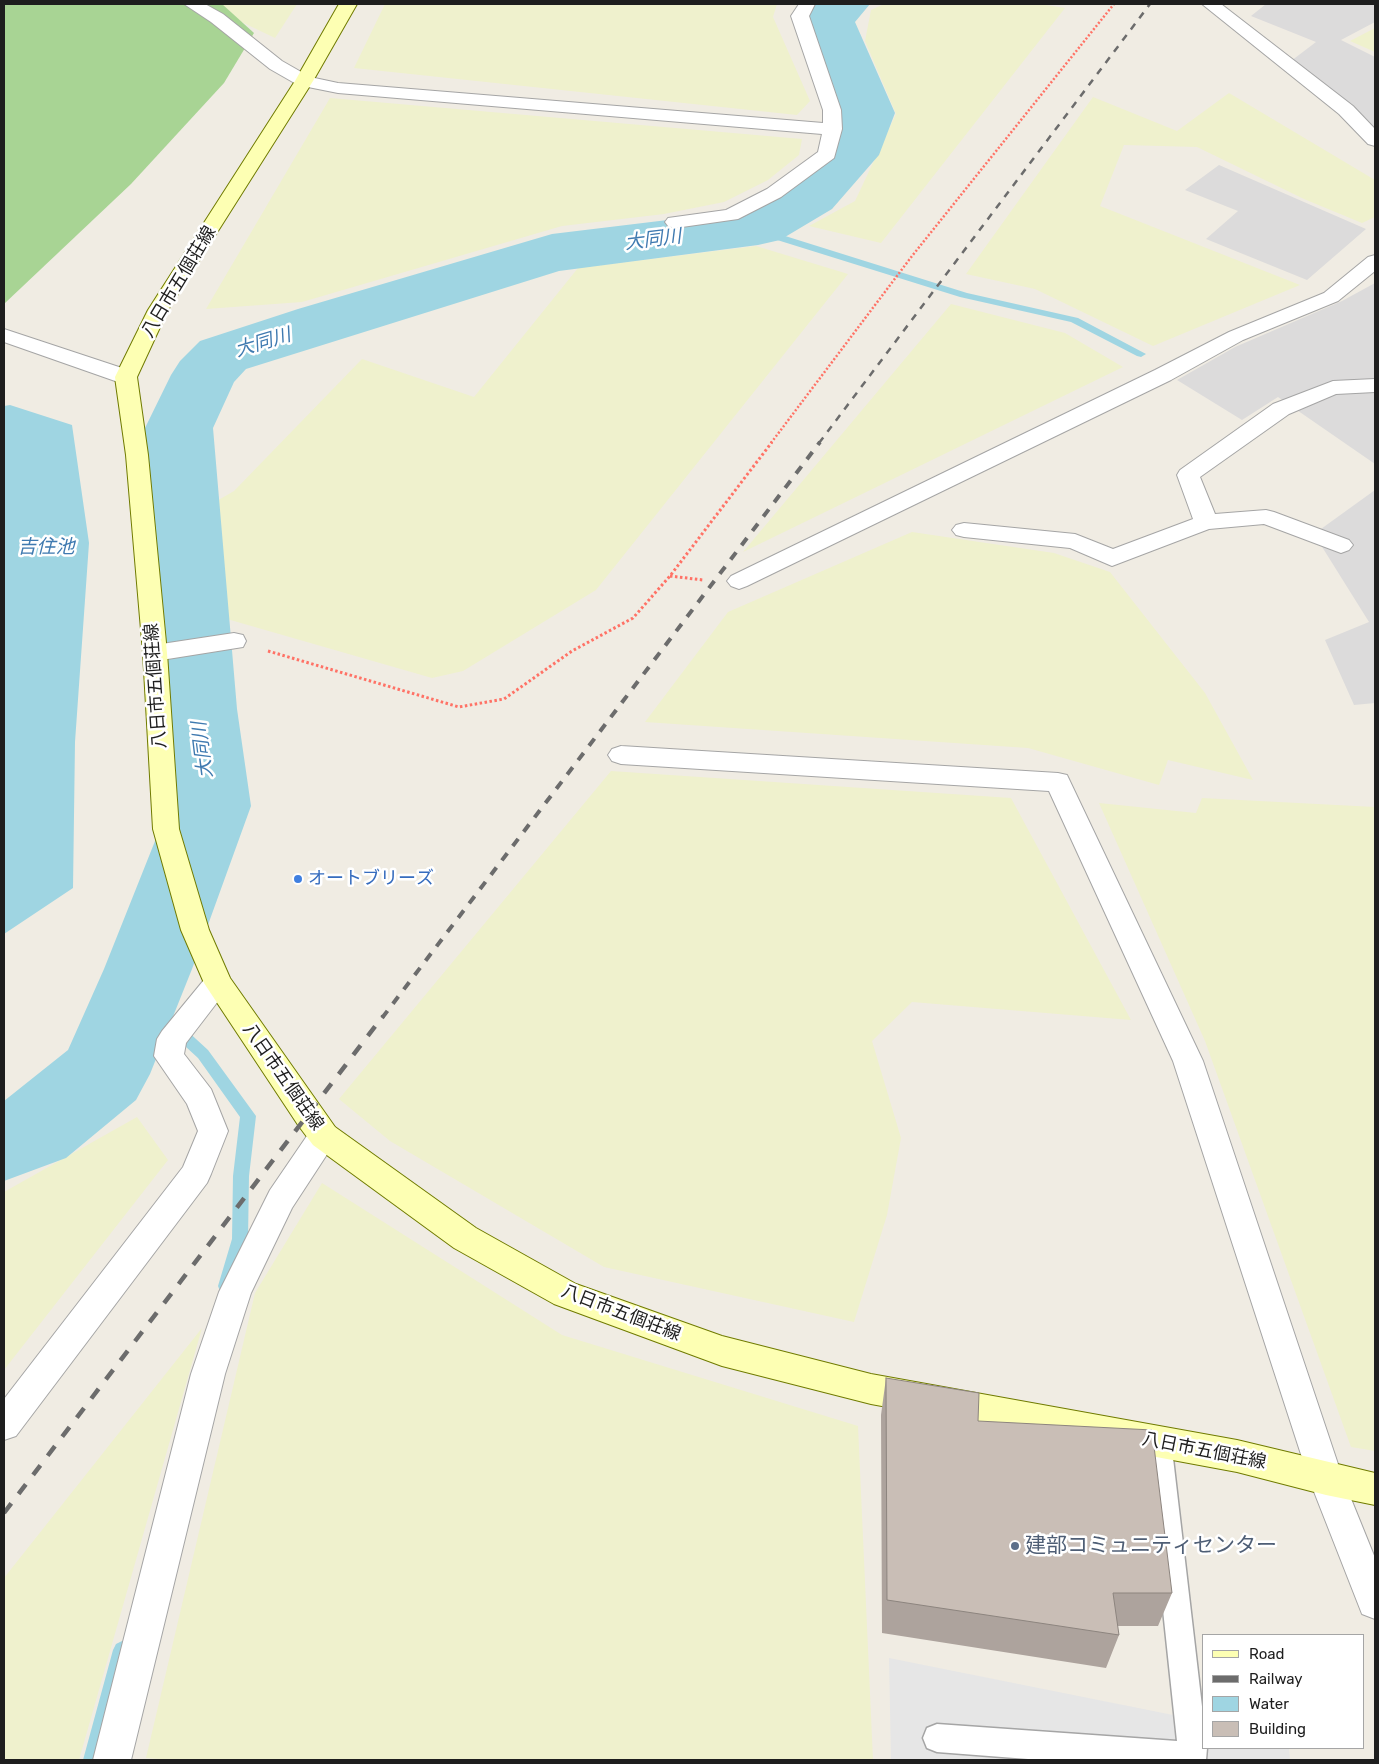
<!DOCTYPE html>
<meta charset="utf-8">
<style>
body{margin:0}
#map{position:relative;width:1379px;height:1764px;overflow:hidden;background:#f0ece3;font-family:Rubik,sans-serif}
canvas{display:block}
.frame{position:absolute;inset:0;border:5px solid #1e1e1e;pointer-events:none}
.legend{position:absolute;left:1202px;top:1634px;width:162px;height:115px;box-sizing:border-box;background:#fff;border:1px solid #a5a5a5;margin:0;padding:6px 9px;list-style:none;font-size:15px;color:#1e1e1e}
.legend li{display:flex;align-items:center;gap:10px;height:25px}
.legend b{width:25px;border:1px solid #a5a5a5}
</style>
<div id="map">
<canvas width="1379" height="1764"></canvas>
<div class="frame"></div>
<ul class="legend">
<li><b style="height:6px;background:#fdffb3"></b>Road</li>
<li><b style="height:6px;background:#6c6c6c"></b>Railway</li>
<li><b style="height:14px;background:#9fd5e2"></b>Water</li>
<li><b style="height:14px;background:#c9beb6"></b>Building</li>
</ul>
</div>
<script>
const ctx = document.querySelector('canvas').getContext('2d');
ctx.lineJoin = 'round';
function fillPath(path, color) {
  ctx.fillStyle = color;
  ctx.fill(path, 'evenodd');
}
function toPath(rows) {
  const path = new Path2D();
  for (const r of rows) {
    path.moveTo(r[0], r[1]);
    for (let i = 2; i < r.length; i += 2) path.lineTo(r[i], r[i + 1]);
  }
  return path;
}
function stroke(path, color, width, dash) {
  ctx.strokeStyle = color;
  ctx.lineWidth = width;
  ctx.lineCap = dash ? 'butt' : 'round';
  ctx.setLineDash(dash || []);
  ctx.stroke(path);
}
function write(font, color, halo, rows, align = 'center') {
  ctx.font = font + ' Rubik,"Noto Sans JP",sans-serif';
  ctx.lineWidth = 5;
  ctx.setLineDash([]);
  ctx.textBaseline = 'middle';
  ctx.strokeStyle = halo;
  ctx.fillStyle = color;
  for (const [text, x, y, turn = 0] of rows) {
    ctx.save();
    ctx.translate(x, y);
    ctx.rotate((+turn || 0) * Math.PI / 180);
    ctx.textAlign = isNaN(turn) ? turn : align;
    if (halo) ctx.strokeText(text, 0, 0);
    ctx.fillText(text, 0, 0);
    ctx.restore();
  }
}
fillPath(toPath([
 [1266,4,1375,4,1375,22,1341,40,1375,57,1375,133,1352,110,1291,61,1316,42,1251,16],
 [1219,165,1366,229,1307,280,1206,239,1238,211,1185,190],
 [1375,283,1375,464,1278,397,1242,420,1177,380,1235,347,1342,301],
 [1375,490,1375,703,1354,705,1325,640,1369,622,1314,534]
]), '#dcdbdb');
fillPath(toPath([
 [204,4,297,4,275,38],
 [385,4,777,4,773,17,810,101,797,115,354,68],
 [884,4,1040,4,1065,8,881,243,809,226,855,201,896,114,865,41,871,10],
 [1375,28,1375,52,1350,41],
 [1229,93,1375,180,1375,217,1362,223,1304,199,1197,147,1124,145,1100,206,1300,285,1153,346,1035,289,966,274,1093,97,1177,131],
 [330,98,802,139,799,155,768,180,724,202,664,214,562,226,302,302,206,309],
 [756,246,848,274,596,590,463,671,432,678,220,617,215,502,234,491,362,359,474,397,578,268],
 [951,304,1065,333,1123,367,743,552],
 [912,532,1054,553,1110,572,1205,693,1253,780,1168,760,1159,785,1028,748,645,722,728,612],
 [611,771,1011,798,1131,1020,912,1002,872,1041,901,1138,887,1215,854,1322,604,1267,390,1141,339,1099],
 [1202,798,1375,807,1375,1451,1351,1447,1205,1041,1099,803,1196,813],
 [137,1117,168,1160,4,1370,4,1192],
 [322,1183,562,1335,858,1426,873,1760,172,1760,146,1758,255,1293],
 [202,1328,79,1760,4,1760,4,1578]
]), '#eff1cd');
fillPath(toPath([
 [4,4,222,4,254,33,224,83,131,184,4,304]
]), '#a8d494');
fillPath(toPath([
 [889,1658,1203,1721,1203,1748,1289,1748,1290,1760,891,1760]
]), '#e6e6e6');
fillPath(toPath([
 [10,405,72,425,89,543,75,742,73,888,4,934,4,406]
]), '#9fd5e2');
fillPath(toPath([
 [758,224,782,235,967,293,1078,318,1146,354,1141,357,1137,356,1071,322,960,297,774,239,754,229,753,227,758,224],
 [179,1026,184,1028,208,1050,256,1116,249,1176,248,1239,234,1286,232,1291,226,1293,220,1291,218,1286,232,1239,233,1176,240,1117,198,1058,174,1036,172,1032,174,1028,179,1026],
 [122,1641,128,1644,131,1650,101,1760,83,1760,113,1650,116,1644,122,1641]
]), '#9fd5e2');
fillPath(toPath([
 [813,4,870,4,855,22,895,113,879,155,832,209,780,240,758,245,559,271,246,369,234,382,213,428,237,709,251,806,192,969,150,1074,136,1100,66,1158,4,1181,4,1101,68,1050,104,969,169,806,159,709,145,428,171,375,180,361,200,341,298,309,552,234,742,211,790,183,823,149,837,113,800,20,813,4]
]), '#9fd5e2');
const service = toPath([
 [1158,1429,1167,1432,1171,1441,1203,1715,1203,1748,1207,1748,1206,1760,1041,1760,937,1752,927,1748,923,1738,927,1728,937,1724,1177,1741,1145,1441,1149,1432,1158,1429]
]);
const minor = toPath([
 [184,4,205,4,223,14,282,61,310,77,338,83,823,123,823,110,791,16,799,4,815,4,809,16,841,110,842,129,834,158,781,197,738,219,675,228,668,226,665,222,668,218,726,210,767,189,818,152,822,134,338,93,298,85,270,69,211,22,184,4],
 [1202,4,1221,4,1353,106,1375,129,1375,146,1368,144,1339,114,1202,4],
 [1375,255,1375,271,1338,301,1243,340,1171,380,747,586,739,589,731,586,727,581,731,576,1155,370,1229,332,1324,293,1368,257,1375,255],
 [4,329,134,372,137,377,134,382,126,383,118,382,4,342,4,329],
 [1375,379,1375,392,1336,394,1289,414,1200,477,1215,514,1266,510,1274,512,1349,540,1353,545,1349,550,1341,553,1333,550,1264,524,1209,529,1112,566,1070,548,964,537,956,535,952,530,956,525,964,523,1075,534,1113,549,1193,519,1177,475,1180,470,1273,404,1333,381,1375,379],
 [234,633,243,635,246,641,243,647,155,661,146,659,143,653,146,647,155,645,234,633],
 [621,746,1058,773,1067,775,1203,1061,1343,1479,1375,1558,1375,1619,1362,1614,1309,1479,1173,1061,1049,791,621,764,612,761,608,755,612,749,621,746],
 [218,972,228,975,232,983,186,1043,184,1054,211,1089,228,1131,211,1174,207,1183,16,1436,4,1440,4,1399,183,1167,198,1131,187,1104,154,1056,157,1039,162,1031,208,975,218,972],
 [324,1123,335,1127,339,1136,292,1208,251,1293,225,1374,131,1760,93,1760,191,1374,219,1292,270,1190,313,1127,324,1123]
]);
const secondary = toPath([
 [339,4,357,4,313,81,168,310,137,377,148,455,167,653,179,829,209,930,230,978,335,1127,476,1228,576,1284,722,1336,871,1374,1237,1440,1375,1473,1375,1505,1326,1495,1237,1472,871,1404,722,1366,554,1304,454,1248,313,1145,298,1125,204,983,181,930,153,829,143,653,126,455,115,377,148,310,295,81,339,4]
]);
stroke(service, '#a5a5a5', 3);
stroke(minor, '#a5a5a5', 2);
stroke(secondary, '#707b00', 2);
stroke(toPath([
 [771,443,912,256,1114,4]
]), '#ff7266', 2.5, [2, 2]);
stroke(toPath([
 [670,576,703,580],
 [268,651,459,707,504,699,572,651,633,618,670,576,772,442]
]), '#ff7266', 3, [2.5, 2.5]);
fillPath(service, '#fff');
fillPath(minor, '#fff');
fillPath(secondary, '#fdffb3');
stroke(toPath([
 [819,443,1150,4]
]), '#6c6c6c', 2.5, [7, 7]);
stroke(toPath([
 [382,1018,820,442]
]), '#6c6c6c', 4, [9, 9]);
stroke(toPath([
 [4,1513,383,1016]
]), '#6c6c6c', 4.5, [12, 12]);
fillPath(toPath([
 [886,1378,978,1421,1172,1593,1158,1626,1117,1626,1119,1635,1106,1668,882,1633,881,1415]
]), '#ada39d');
const building = toPath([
 [886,1378,979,1393,978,1421,1152,1430,1172,1593,1113,1593,1119,1635,887,1600,886,1378]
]);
fillPath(building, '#c9beb6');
stroke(building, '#8d857f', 1);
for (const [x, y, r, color] of [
 [298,879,5,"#3f7fe0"],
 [1015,1546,5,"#5c6f8a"]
]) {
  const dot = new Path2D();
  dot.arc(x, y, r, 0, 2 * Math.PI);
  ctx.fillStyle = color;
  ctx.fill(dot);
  stroke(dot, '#fff', 2);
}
write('18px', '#1e1e1e', '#fff', [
 ["八日市五個荘線",179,282,-59],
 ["八日市五個荘線",156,686,-94],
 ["八日市五個荘線",283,1077,55],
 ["八日市五個荘線",621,1313,21],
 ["八日市五個荘線",1204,1451,11]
]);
write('18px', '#366cbe', '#fff', [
 ["オートブリーズ",308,879]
], 'left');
write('italic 19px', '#3f7ab0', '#fff', [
 ["大同川",653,240,-7],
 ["大同川",263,343,-17],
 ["吉住池",46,548],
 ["大同川",203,750,-97]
]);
write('21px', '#4e5e75', '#fff', [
 ["建部コミュニティセンター",1025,1546]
], 'left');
</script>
